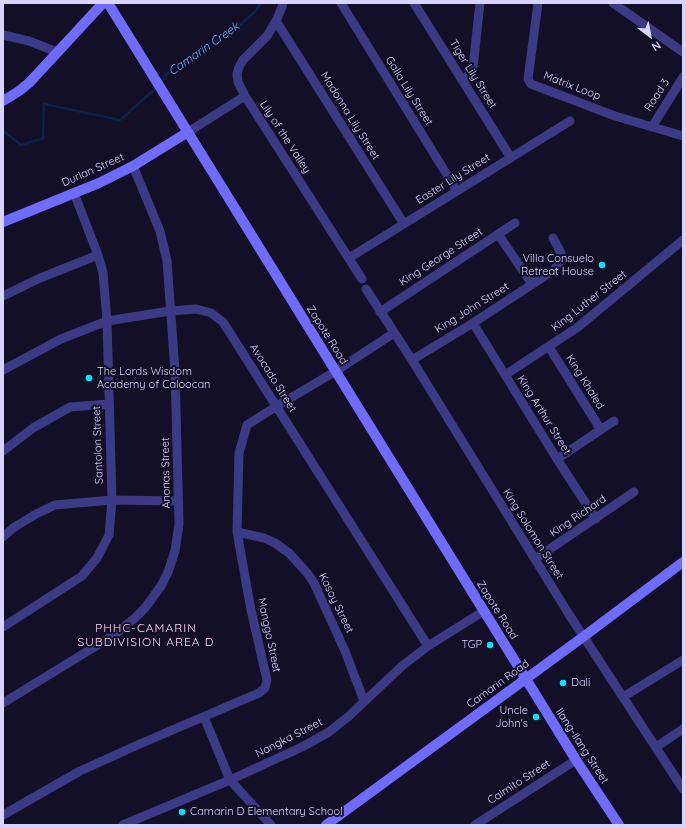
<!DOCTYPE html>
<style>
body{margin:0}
#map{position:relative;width:686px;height:828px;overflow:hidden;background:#130f26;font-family:Quicksand,sans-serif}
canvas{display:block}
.frame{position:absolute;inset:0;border:4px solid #d9d4ff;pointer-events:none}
.north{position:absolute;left:630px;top:16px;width:40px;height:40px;-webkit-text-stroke:3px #130f26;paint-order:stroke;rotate:148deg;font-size:11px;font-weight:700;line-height:16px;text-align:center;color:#d9d4ff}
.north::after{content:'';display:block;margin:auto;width:14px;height:18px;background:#d9d4ff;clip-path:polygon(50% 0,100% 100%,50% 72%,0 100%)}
</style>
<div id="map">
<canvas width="686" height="828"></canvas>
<div class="frame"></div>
<div class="north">N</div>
</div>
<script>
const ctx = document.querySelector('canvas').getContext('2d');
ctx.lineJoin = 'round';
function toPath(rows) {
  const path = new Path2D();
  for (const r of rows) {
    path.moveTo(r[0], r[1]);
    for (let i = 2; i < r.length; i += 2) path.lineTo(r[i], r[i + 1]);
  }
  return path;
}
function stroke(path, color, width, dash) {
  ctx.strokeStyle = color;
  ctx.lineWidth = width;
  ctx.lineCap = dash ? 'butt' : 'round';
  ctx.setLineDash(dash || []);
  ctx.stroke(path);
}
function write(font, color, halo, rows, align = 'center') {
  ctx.font = font + ' Quicksand,sans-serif';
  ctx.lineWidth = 4;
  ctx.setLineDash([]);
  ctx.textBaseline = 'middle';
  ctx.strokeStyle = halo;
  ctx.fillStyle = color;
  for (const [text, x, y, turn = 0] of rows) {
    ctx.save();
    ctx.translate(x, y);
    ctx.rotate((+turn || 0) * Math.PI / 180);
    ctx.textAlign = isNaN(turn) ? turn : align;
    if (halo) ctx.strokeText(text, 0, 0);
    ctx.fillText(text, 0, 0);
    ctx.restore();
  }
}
stroke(toPath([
 [160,83,169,71,240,25,255,12,261,3],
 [3,131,21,145,43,138,44,104,120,120,157,87]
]), '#0c2248', 2.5);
stroke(toPath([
 [283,3,282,7,276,21,267,36,243,60,239,67,237,74,238,82,245,96,362,279],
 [341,3,457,191],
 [414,3,511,158],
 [538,3,528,79,531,84,615,116,683,136],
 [613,3,683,52],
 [276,21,404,224],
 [3,35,29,41,57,52],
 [463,81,471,72,473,67,480,3],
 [652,127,683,77],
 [188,132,245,96],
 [498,234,532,284],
 [349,258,570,121],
 [366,289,412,360,570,616,683,789],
 [3,296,40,278,98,255],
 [380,312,515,223],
 [473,323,557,459,596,519],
 [549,347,601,430],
 [412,360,473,323,554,270,561,260,561,253,553,238],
 [3,370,61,339,107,321,170,311,196,309,211,313,223,322,428,646],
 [505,375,578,327,683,240],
 [3,451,33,428,70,407,109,404],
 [557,459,614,421],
 [237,532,264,538,275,543,289,553,308,574,314,583,345,651,364,701],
 [3,537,13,528,36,514,55,505,112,500,178,501],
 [535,559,634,492],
 [3,627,82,576,97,558,109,535,112,500,107,321,103,273,98,255,74,193],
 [623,697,683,660],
 [3,703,114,635,135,618,145,608,161,586,168,572,175,551,179,524,175,371,167,261,160,231,133,166],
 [204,717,230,780,271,825],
 [656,747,683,729],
 [3,815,80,771,142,743,259,693,265,688,267,680,251,610,237,532,239,453,247,425,277,406,336,371,394,333],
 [123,825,230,780,302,747,329,732,349,716,402,666,428,646,484,611],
 [475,825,576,760]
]), '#3d3a85', 9);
stroke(toPath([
 [108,3,526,679,576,760,619,825],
 [3,101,19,91,29,83,103,3],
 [3,222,99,183,133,166,188,132],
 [326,825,583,637,683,562]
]), '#6f6bff', 10);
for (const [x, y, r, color] of [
 [602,265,4,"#00e5ff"],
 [89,378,4,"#00e5ff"],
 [490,645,4,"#00e5ff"],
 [563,683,4,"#00e5ff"],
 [536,717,4,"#00e5ff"],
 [182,812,4,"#00e5ff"]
]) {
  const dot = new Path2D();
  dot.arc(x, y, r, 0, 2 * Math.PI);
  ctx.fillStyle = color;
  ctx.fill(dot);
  stroke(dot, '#130f26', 1.5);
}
write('11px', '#d9d4ff', '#130f26', [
 ["Tiger Lily Street",473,74,58],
 ["Matrix Loop",572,86,21],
 ["Galla Lily Street",409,91,58],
 ["Road 3",657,95,-57],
 ["Madonna Lily Street",350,116,58],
 ["Lily of the Valley",285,137,57],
 ["Durian Street",93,170,-24],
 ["Easter Lily Street",453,179,-32],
 ["King George Street",441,257,-33],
 ["King Luther Street",589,301,-38],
 ["King John Street",472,308,-32],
 ["Zapote Road",327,335,58],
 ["Avocado Street",273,378,58],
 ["King Khaled",585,382,58],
 ["King Arthur Street",544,415,58],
 ["Santolan Street",98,445,-92],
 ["Anonas Street",166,473,-91],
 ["King Richard",578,516,-34],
 ["King Solomon Street",533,534,58],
 ["Kasoy Street",336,603,64],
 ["Zapote Road",497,610,58],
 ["Mangga Street",269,635,78],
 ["Camarin Road",498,684,-36],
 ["Nangka Street",289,738,-27],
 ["Ilang-ilang Street",582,746,57],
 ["Caimito Street",519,782,-33]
]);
write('11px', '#d9d4ff', '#130f26', [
 ["Villa Consuelo",594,259],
 ["Retreat House",594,272],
 ["The Lords Wisdom",97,372,"left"],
 ["Academy of Caloocan",97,385,"left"],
 ["TGP",482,645],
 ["Dali",571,683,"left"],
 ["Uncle",528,711],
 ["John's",528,724],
 ["Camarin D Elementary School",190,812,"left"]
], 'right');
write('italic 12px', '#62b6ff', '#130f26', [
 ["Camarin Creek",204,49,-35]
]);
ctx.letterSpacing = '1px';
write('12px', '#ffd6f0', '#130f26', [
 ["PHHC-CAMARIN",146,628],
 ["SUBDIVISION AREA D",146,642]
]);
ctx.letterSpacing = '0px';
</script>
